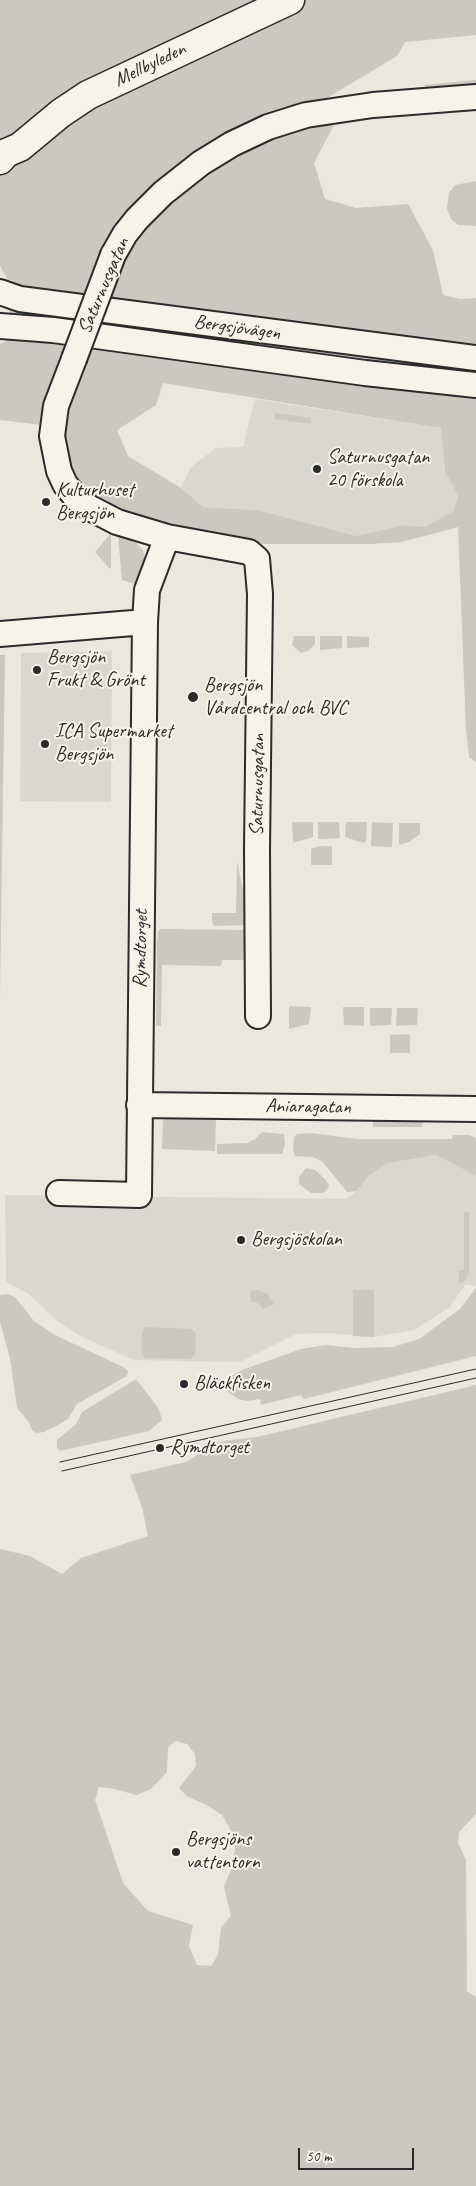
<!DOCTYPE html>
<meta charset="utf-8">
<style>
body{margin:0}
#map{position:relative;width:476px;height:2186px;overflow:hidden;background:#ebe7dd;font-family:Caveat,sans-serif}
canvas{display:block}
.scale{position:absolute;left:298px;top:2148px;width:116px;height:22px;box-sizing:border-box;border:2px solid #2b2b2b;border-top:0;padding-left:6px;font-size:15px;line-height:18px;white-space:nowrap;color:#2b2b2b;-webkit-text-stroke:4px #f7f3e8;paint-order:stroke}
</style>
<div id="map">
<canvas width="476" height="2186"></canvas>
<div class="scale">50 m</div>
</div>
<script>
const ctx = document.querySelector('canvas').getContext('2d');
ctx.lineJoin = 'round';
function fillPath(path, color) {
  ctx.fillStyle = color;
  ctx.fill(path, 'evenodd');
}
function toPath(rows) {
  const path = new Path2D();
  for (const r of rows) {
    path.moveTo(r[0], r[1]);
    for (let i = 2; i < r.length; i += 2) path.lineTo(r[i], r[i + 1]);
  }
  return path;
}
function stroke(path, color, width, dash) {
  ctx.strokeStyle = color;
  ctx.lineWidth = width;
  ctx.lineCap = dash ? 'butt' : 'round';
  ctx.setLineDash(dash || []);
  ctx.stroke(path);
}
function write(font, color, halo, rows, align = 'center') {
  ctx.font = font + ' Caveat,sans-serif';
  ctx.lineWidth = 4;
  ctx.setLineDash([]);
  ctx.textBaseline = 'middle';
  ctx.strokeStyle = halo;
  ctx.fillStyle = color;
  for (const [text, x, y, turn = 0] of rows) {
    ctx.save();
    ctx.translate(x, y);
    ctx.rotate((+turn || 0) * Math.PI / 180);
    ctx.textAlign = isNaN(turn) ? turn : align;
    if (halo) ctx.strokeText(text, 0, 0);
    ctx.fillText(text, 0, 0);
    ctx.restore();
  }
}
fillPath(toPath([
 [255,399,441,428,445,472,458,495,454,511,424,527,404,525,357,536,257,510,203,507,181,488,191,467,216,448,243,447],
 [112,651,111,802,20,801,21,653],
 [436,1155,476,1176,476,1286,466,1284,449,1308,414,1330,373,1337,329,1333,296,1334,240,1362,134,1360,82,1337,57,1321,29,1294,6,1282,5,1195,345,1199,357,1191,368,1176,388,1163]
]), '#dbd7ce');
fillPath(toPath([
 [0,0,476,0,476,35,405,42,397,56,327,98,333,127,314,163,325,199,356,208,408,204,433,250,443,295,460,299,476,298,476,762,469,757,466,730,458,527,402,542,371,544,263,544,162,529,113,512,90,492,72,470,66,446,66,428,0,420,0,344,5,342,14,281,8,280,0,266],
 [163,383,441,428,445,472,458,495,454,511,424,527,404,525,357,536,257,510,203,507,181,488,128,456,117,430,156,405],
 [476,80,476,89,429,90,424,85],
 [476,181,476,226,458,225,451,219,447,209,449,193,455,185],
 [275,413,311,418,311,424,275,419],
 [111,533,111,568,110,569,95,552],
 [118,536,135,542,143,550,145,559,141,586,122,580],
 [294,636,315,636,315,644,308,651,301,653,292,645],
 [320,636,342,636,342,648,320,650],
 [347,636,369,637,369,647,347,648],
 [0,655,5,655,0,996],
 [292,822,313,822,313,837,293,843],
 [318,822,339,822,340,838,318,839],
 [346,822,367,822,366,841,364,843,345,837],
 [372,822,393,823,392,847,371,846],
 [399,823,420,823,420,834,409,842,399,845],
 [321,846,332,846,332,865,311,865,311,849],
 [237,861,242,886,251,903,249,925,214,926,212,922,212,913,236,913],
 [161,929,248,930,250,960,222,960,221,966,162,965,161,1026,156,1026,157,943,158,931],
 [289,1006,311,1007,309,1024,289,1029],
 [343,1007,364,1007,364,1026,344,1025],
 [370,1008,392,1008,391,1025,370,1026],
 [397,1008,418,1008,417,1025,396,1026],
 [410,1034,410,1053,390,1053,390,1035],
 [373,1116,423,1117,422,1127,373,1127],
 [163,1118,216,1119,215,1151,162,1149],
 [262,1132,284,1134,285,1144,282,1154,217,1154,217,1144,247,1143,255,1139],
 [311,1133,357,1139,452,1139,453,1135,469,1135,476,1138,476,1176,436,1155,388,1163,368,1176,357,1191,347,1192,322,1161,312,1157,295,1156,293,1149,294,1137,297,1134],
 [306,1168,315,1170,325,1179,329,1185,327,1190,323,1193,311,1193,299,1184,299,1177],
 [464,1211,469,1212,469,1273,465,1281,459,1283,459,1270,464,1270],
 [476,1288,476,1356,304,1399,301,1395,261,1405,260,1399,247,1401,238,1399,228,1392,227,1385,230,1377,242,1370,301,1349,325,1345,355,1348,393,1347,419,1339,460,1309],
 [257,1290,267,1294,274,1304,263,1309,258,1303,251,1302,250,1291],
 [353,1290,374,1290,374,1337,353,1336],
 [7,1294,15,1297,34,1321,55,1335,123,1367,128,1371,127,1376,77,1404,68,1419,58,1425,44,1432,36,1433,32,1430,29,1422,17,1408,10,1358,0,1322,0,1295],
 [146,1327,192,1329,196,1333,195,1354,191,1359,145,1358,141,1352,142,1333],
 [136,1379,159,1409,162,1420,149,1431,60,1451,57,1448,57,1440,76,1424,82,1412],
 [476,1385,476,1814,459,1832,458,1843,466,1860,467,1991,476,1997,476,2186,0,2186,0,1549,30,1556,62,1574,81,1558,148,1536,142,1507,130,1475,186,1462,214,1444,229,1440,257,1437],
 [175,1741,187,1744,195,1754,196,1766,179,1788,188,1797,205,1804,222,1815,232,1832,235,1850,231,1870,224,1886,231,1916,221,1927,218,1955,211,1966,197,1965,189,1946,193,1925,148,1911,123,1883,95,1800,99,1787,110,1788,137,1795,151,1789,167,1772,168,1748]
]), '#cbc8bf');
const minor = toPath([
 [113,255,125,234,137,219,163,193,201,163,232,144,268,127,306,115,373,105,476,97],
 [0,292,20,299,476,358],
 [0,326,53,330,365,373,476,385],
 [74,359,56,406,52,436,59,471,65,484,77,499,90,508,117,522,167,537,249,552,257,559,260,594,257,850,258,1016],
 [0,634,145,622],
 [139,1105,476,1109],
 [59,1193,139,1195,145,622,147,590,167,537]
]);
const major = toPath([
 [0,160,6,153,20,147,61,113,88,95,290,0]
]);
stroke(minor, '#2b2b2b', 28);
stroke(major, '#2b2b2b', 31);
stroke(minor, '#f7f3e8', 24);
stroke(major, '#f7f3e8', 28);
stroke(toPath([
 [60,1462,476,1369],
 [62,1471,476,1378]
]), '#2b2b2b', 1);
const minorBridge = toPath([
 [74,359,113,255]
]);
stroke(minorBridge, '#2b2b2b', 28, []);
stroke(minorBridge, '#f7f3e8', 24);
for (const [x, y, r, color] of [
 [317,469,5,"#2b2b2b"],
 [46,502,5,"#2b2b2b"],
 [37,670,5,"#2b2b2b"],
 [193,697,6,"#2b2b2b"],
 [45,744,5,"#2b2b2b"],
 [241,1240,5,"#2b2b2b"],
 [184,1384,5,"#2b2b2b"],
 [160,1448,5,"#2b2b2b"],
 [176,1852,5,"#2b2b2b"]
]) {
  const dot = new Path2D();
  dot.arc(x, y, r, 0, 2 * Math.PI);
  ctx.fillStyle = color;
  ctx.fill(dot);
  stroke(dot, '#f7f3e8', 2);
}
write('20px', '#2b2b2b', '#f7f3e8', [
 ["Mellbyleden",150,65,-26],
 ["Saturnusgatan",104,286,-67],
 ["Bergsjövägen",237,328,8],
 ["Saturnusgatan",258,785,-89],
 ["Rymdtorget",141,949,-89],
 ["Aniaragatan",308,1107,1]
]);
write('20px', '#2b2b2b', '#f7f3e8', [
 ["Saturnusgatan",327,458],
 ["20 förskola",327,481],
 ["Kulturhuset",56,491],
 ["Bergsjön",56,514],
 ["Bergsjön",47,658],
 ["Frukt & Grönt",47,681],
 ["Bergsjön",204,686],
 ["Vårdcentral och BVC",204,709],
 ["ICA Supermarket",55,732],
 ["Bergsjön",55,755],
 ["Bergsjöskolan",251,1240],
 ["Bläckfisken",194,1384],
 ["Rymdtorget",170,1448],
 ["Bergsjöns",186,1840],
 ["vattentorn",186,1863]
], 'left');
</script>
